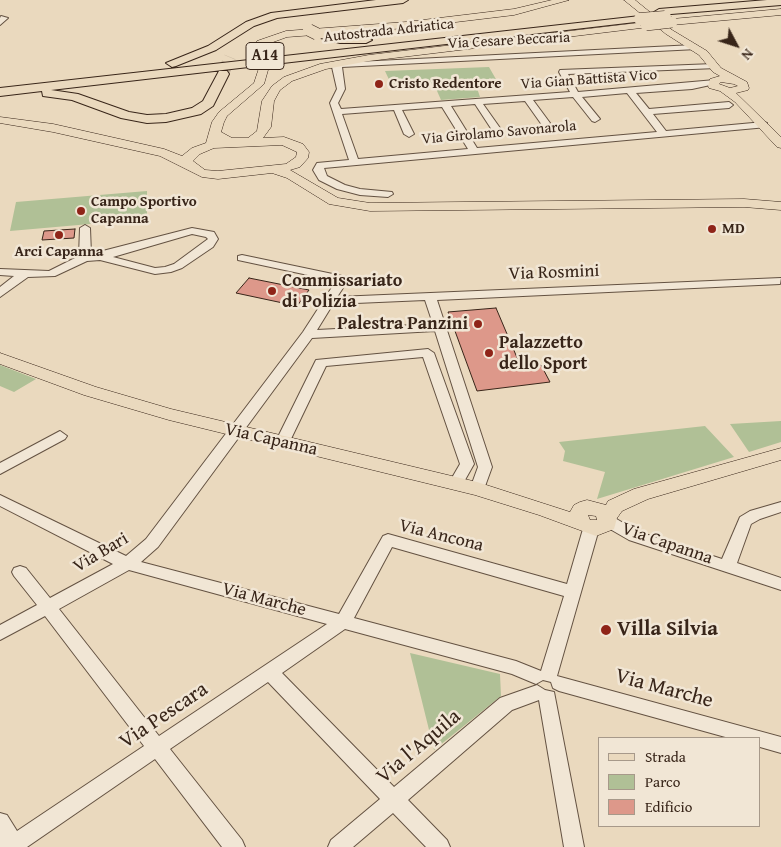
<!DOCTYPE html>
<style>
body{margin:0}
#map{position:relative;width:781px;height:847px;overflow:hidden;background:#ead9be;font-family:"Gentium Book Plus",serif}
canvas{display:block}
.legend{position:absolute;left:598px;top:737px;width:162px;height:90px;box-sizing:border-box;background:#f1e6d5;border:1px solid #a7998a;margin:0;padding:6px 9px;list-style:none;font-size:15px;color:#382519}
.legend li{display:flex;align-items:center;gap:10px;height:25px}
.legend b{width:25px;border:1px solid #a7998a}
.north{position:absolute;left:711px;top:20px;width:50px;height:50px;-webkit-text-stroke:4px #f1e6d5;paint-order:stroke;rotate:130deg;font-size:14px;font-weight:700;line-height:20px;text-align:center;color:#382519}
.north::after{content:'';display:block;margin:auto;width:18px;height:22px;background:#382519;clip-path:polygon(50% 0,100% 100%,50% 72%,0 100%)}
</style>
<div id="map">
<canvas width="781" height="847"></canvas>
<ul class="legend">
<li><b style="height:6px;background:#ead9be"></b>Strada</li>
<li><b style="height:14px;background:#b0c096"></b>Parco</li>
<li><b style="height:14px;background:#dd988a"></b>Edificio</li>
</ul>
<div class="north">N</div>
</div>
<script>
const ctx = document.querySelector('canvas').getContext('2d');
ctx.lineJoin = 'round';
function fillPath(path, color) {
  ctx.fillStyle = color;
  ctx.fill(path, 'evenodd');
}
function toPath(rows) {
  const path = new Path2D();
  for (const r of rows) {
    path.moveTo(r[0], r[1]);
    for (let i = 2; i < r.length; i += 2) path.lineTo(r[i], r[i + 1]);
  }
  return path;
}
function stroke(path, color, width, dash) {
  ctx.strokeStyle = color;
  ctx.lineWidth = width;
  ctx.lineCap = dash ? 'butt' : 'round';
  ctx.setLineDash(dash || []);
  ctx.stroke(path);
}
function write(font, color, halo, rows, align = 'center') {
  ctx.font = font + ' "Gentium Book Plus",serif';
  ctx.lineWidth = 5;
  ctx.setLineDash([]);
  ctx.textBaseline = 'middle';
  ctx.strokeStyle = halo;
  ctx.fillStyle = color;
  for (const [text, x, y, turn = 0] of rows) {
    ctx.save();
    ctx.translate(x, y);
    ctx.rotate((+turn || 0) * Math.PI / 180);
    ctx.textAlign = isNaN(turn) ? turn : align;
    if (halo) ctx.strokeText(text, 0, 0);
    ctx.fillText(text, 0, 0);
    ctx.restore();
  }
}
fillPath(toPath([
 [489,67,501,88,476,85,480,97,441,100,434,84,392,86,385,71],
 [147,191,147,219,10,231,16,202],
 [0,365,36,379,14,392,0,386],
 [781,421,781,442,749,452,730,424],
 [705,426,734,457,597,499,605,472,563,461,565,451,559,442],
 [410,653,500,674,501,696,434,750]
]), '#b0c096');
const building = toPath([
 [75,229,74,238,42,240,44,231,75,229],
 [249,278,309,290,297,306,236,293,249,278],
 [496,308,521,367,541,365,550,382,477,391,448,312,496,308]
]);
fillPath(building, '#dd988a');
stroke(building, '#382519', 1);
stroke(toPath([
 [223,74,230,57]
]), '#c6b59d', 12, [12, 6]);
const minor = toPath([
 [1,16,8,18,0,25,0,18,1,16],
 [694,45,698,47,697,49,342,67,345,89,338,103,341,109,570,92,559,72,560,70,714,64,718,66,717,68,568,74,578,92,715,80,715,84,692,89,636,93,649,109,729,102,733,105,729,108,653,114,666,131,764,122,767,123,767,127,324,168,327,176,345,185,360,189,392,192,393,194,388,197,360,195,337,189,319,180,313,170,317,163,349,160,330,103,337,89,332,67,337,63,694,45],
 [627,93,657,132,477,148,451,106,475,104,492,130,495,131,500,128,483,104,525,101,542,125,545,126,550,123,533,100,573,97,592,121,595,122,600,119,582,97,627,93],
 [442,107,468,149,358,159,342,114,394,110,404,134,409,137,414,134,402,110,442,107],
 [85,225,90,228,91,254,192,228,214,232,218,239,213,247,182,268,171,272,155,274,100,260,87,261,55,276,28,277,0,297,0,287,14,276,0,275,0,269,49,271,79,256,80,228,85,225],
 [192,234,206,237,208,239,174,264,165,267,155,268,113,257,192,234],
 [242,255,347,277,349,279,337,297,781,278,780,284,437,300,492,467,484,489,482,493,477,494,472,493,470,489,478,467,435,331,312,338,158,547,141,562,339,614,383,536,388,534,567,584,583,529,586,525,591,523,596,525,599,529,557,676,781,737,781,753,760,747,760,738,729,738,559,691,553,688,551,682,543,680,536,684,512,674,345,629,282,673,394,787,500,698,537,685,545,690,554,692,584,847,564,847,539,700,512,710,408,800,447,840,450,847,426,847,393,813,353,847,328,847,331,840,380,799,268,682,170,749,242,840,245,847,222,847,155,759,27,847,0,847,0,813,7,815,17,831,144,746,45,616,0,640,0,625,37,605,14,576,12,572,14,568,20,566,26,568,50,598,113,564,0,506,0,495,126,556,146,539,303,332,336,281,238,260,238,256,242,255],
 [425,300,433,324,317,330,333,304,425,300],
 [392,547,564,596,541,671,516,661,354,618,392,547],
 [129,570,327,624,159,736,59,609,129,570],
 [428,349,434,353,474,464,461,487,451,487,449,483,460,464,423,357,326,366,289,443,282,448,277,446,275,443,316,360,428,349],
 [60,431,67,436,65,439,0,474,0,463,60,431],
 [781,502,781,512,760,519,751,524,737,563,781,578,781,590,629,540,603,525,600,521,603,517,613,517,639,532,722,559,740,517,750,511,781,502]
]);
const major = toPath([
 [552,0,569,0,514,15,406,28,287,37,265,45,261,55,252,53,252,47,257,41,286,31,406,22,514,9,552,0],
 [624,0,635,0,672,30,707,51,721,68,747,82,749,88,748,90,736,93,781,137,781,148,777,147,735,102,720,91,709,88,708,86,710,79,720,76,713,72,699,55,666,34,624,0],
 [721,82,734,84,738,86,730,88,719,84,721,82],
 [781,9,781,15,672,25,667,22,672,19,781,9],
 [646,22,651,25,649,27,369,61,326,69,292,81,280,90,274,101,271,127,263,138,284,137,303,144,309,152,308,158,300,167,290,170,338,198,370,203,744,199,781,202,781,210,744,207,370,211,329,204,287,178,272,173,218,179,202,177,160,156,53,132,0,123,0,117,53,124,164,149,182,156,192,148,206,143,212,122,219,112,254,83,259,68,263,67,268,70,264,84,227,116,224,122,221,132,232,138,248,138,257,131,262,101,272,86,284,77,320,64,369,55,646,22],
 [282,145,297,152,296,157,286,164,218,171,205,170,193,161,200,154,214,148,282,145],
 [0,353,96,387,171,409,477,482,570,512,574,505,580,502,587,500,606,505,608,501,634,489,781,448,781,460,648,499,622,511,617,518,614,529,596,536,539,515,475,495,169,420,84,395,0,364,0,353],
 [588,515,596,516,597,520,590,520,588,515]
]);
const highway = toPath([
 [376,0,408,0,403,3,277,18,254,26,216,50,176,66,172,67,166,63,208,46,246,22,271,13,376,0],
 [767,0,781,0,781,5,659,15,654,12,659,9,767,0],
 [640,16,645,19,644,21,51,90,78,94,129,112,147,115,166,114,192,108,203,101,219,71,227,71,229,74,213,106,201,114,166,122,147,123,121,118,72,100,43,96,42,91,0,96,0,88,640,16],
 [317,31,340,37,366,37,372,40,366,43,340,43,313,36,313,32,317,31]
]);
stroke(minor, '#645242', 2);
stroke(major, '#382519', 1);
stroke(highway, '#382519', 2);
fillPath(minor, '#f1e6d5');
fillPath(major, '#ead9be');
fillPath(highway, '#ead9be');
const majorBridge = toPath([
 [646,25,672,22]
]);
const highwayBridge = toPath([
 [640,19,665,17],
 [309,30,317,34]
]);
stroke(majorBridge, '#382519', 12, []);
stroke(highwayBridge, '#382519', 13, []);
stroke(majorBridge, '#ead9be', 11);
stroke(highwayBridge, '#ead9be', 12);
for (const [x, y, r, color] of [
 [379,84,5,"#8f2418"],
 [81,211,5,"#8f2418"],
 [712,229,5,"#8f2418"],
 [59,235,5,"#8f2418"],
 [272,291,5,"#8f2418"],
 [478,324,5,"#8f2418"],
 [489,353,5,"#8f2418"],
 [606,630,6,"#8f2418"]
]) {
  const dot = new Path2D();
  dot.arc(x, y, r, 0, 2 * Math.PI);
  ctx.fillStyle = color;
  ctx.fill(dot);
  stroke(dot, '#f1e6d5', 2);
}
write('15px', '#382519', '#f1e6d5', [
 ["Autostrada Adriatica",389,31,-6],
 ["Via Cesare Beccaria",509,41,-3],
 ["Via Gian Battista Vico",589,80,-4],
 ["Via Girolamo Savonarola",499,133,-5]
]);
write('bold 15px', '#382519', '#f1e6d5', [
 ["Cristo Redentore",389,84],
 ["Campo Sportivo",91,202],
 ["Capanna",91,219],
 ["MD",722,229],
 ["Arci Capanna",59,252,"center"]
], 'left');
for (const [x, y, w] of [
 [265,56,38]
]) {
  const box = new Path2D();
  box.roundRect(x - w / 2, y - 13.5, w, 27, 4);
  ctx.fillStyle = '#f1e6d5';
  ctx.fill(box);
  stroke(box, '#382519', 1);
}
write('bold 16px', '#382519', null, [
 ["A14",265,56]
]);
write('18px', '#382519', '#f1e6d5', [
 ["Via Rosmini",554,273,-2],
 ["Via Capanna",271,440,13],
 ["Via Ancona",441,536,14],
 ["Via Capanna",667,544,19],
 ["Via Bari",101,553,-31],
 ["Via Marche",264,600,15]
]);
write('bold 18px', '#382519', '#f1e6d5', [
 ["Commissariato",282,281],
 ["di Polizia",282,302],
 ["Palestra Panzini",468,324,"right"],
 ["Palazzetto",499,343],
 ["dello Sport",499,364]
], 'left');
write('bold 21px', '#382519', '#f1e6d5', [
 ["Villa Silvia",617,630]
], 'left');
write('21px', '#382519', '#f1e6d5', [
 ["Via Marche",664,689,15],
 ["Via Pescara",164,716,-34],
 ["Via l'Aquila",419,747,-40]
]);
</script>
